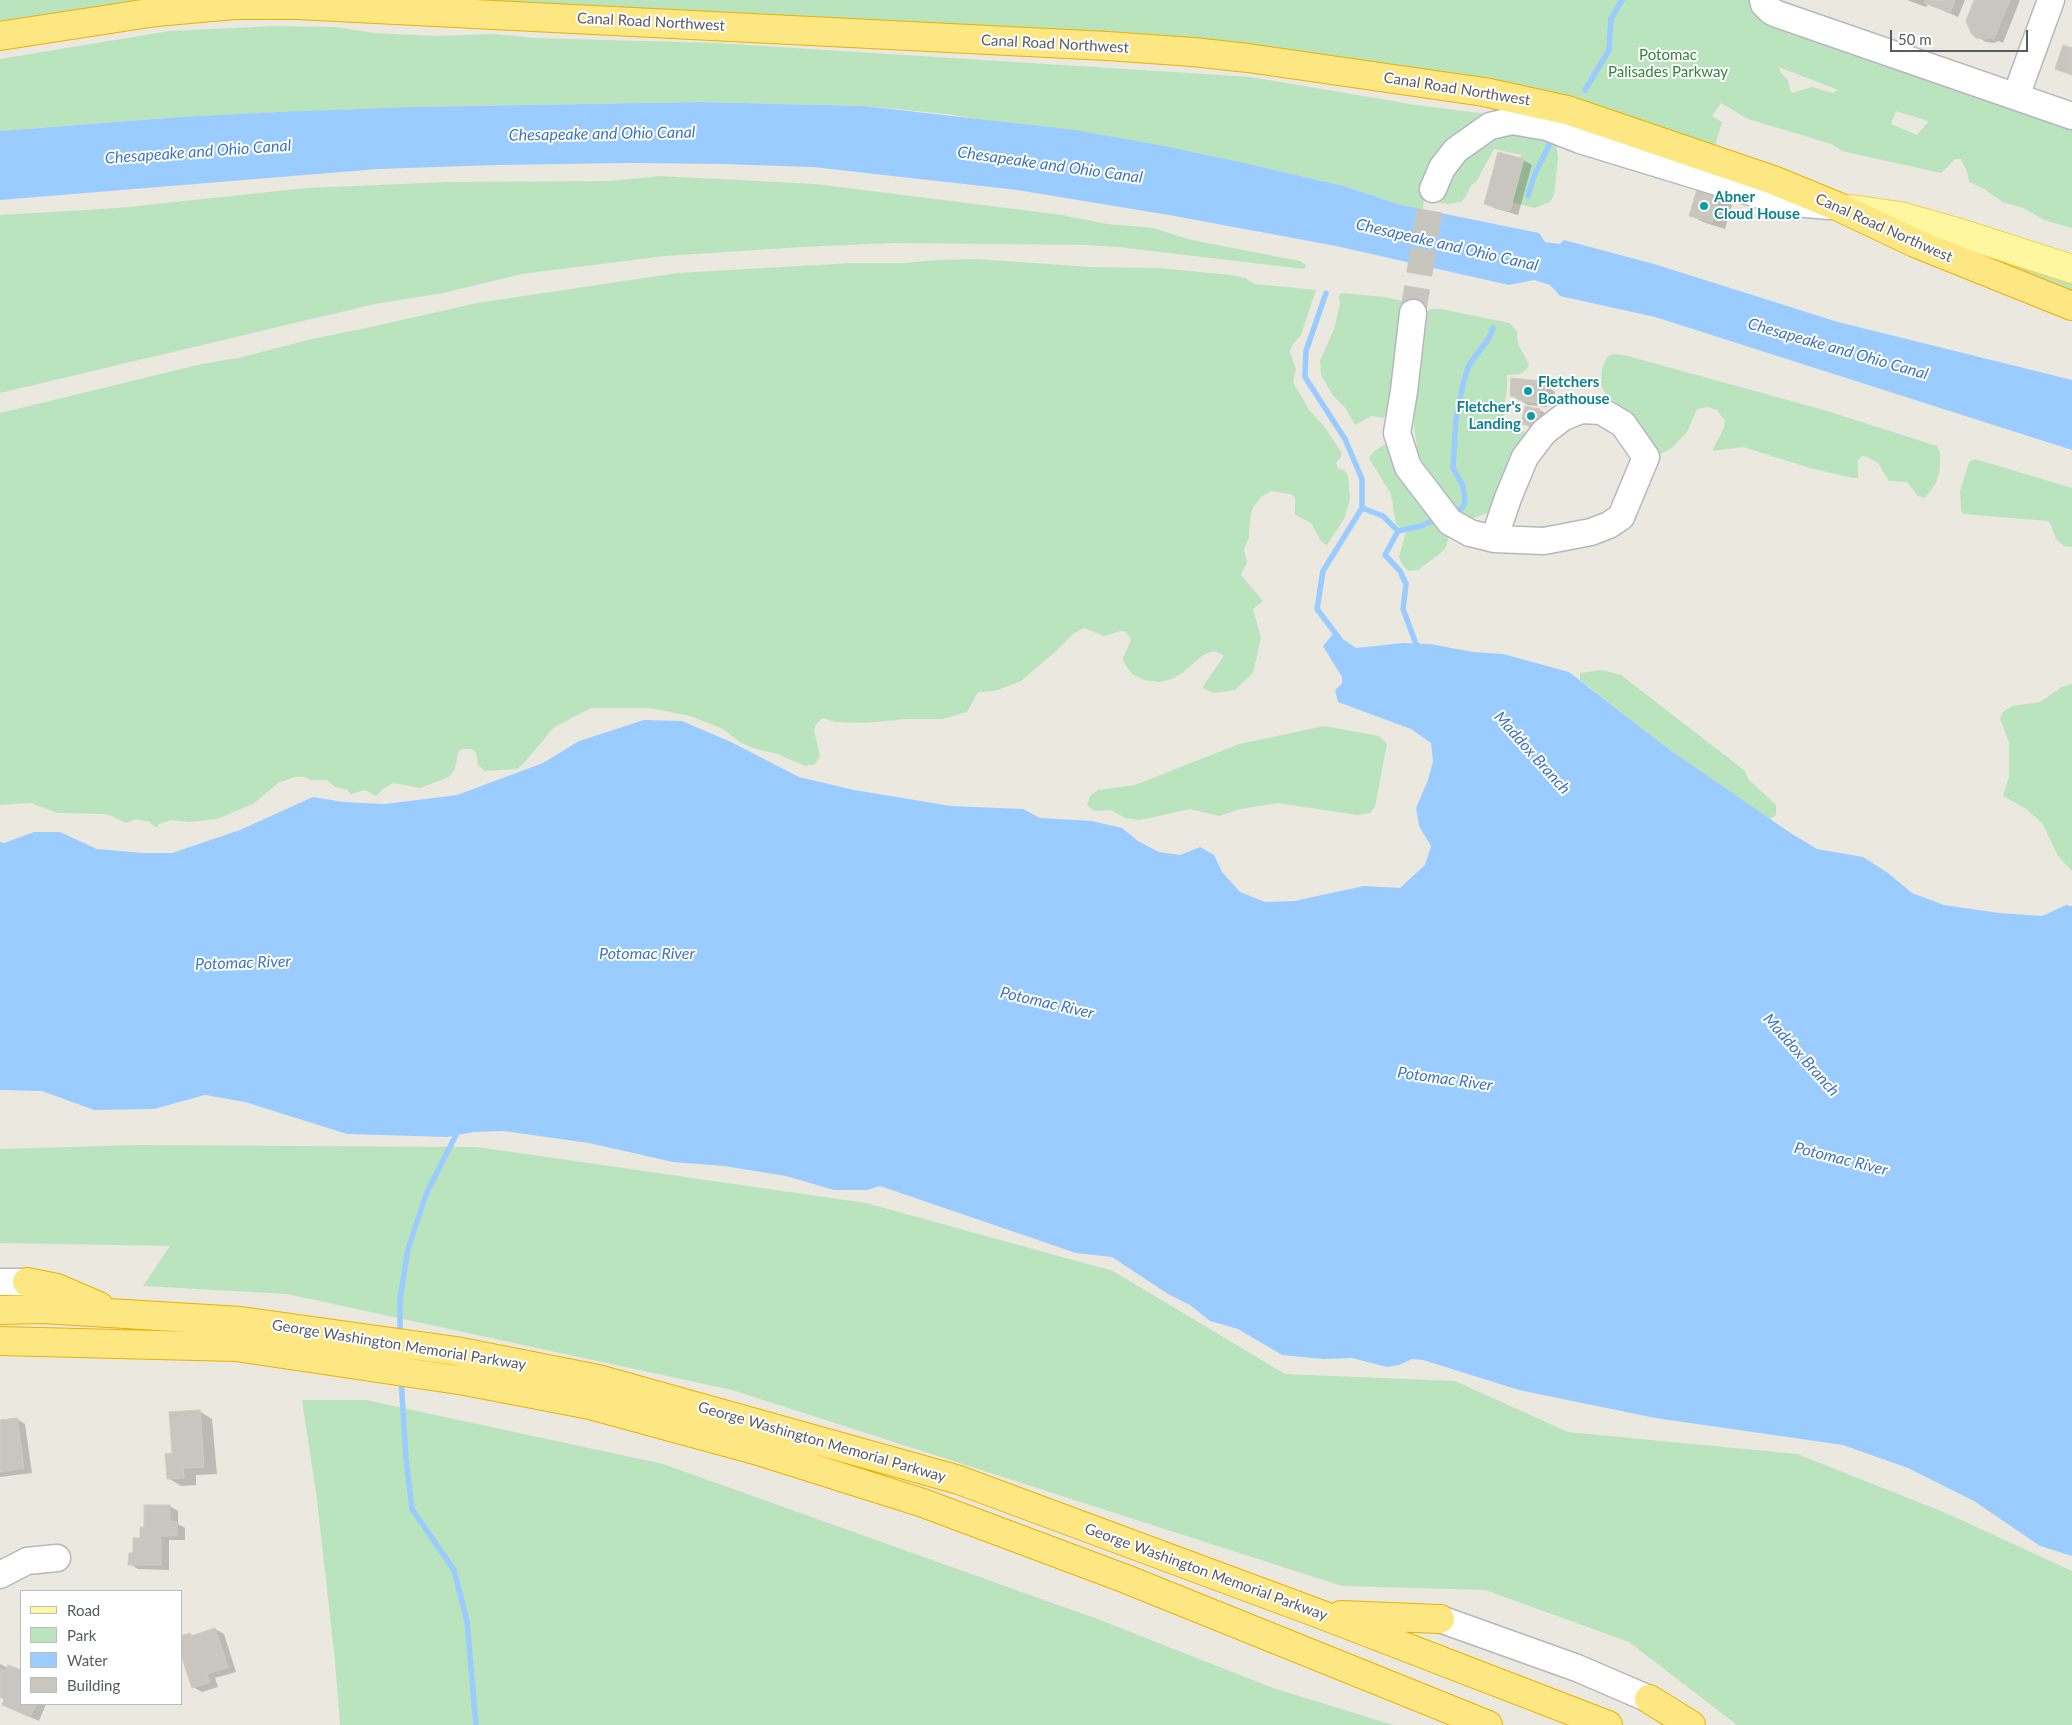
<!DOCTYPE html>
<style>
body{margin:0}
#map{position:relative;width:2072px;height:1725px;overflow:hidden;background:#ebe9df;font-family:Lato,sans-serif}
canvas{display:block}
.legend{position:absolute;left:20px;top:1590px;width:162px;height:115px;box-sizing:border-box;background:#fff;border:1px solid #bcbdbf;margin:0;padding:6px 9px;list-style:none;font-size:15px;color:#585b60}
.legend li{display:flex;align-items:center;gap:10px;height:25px}
.legend b{width:25px;border:1px solid #bcbdbf}
.scale{position:absolute;left:1890px;top:30px;width:138px;height:22px;box-sizing:border-box;border:2px solid #585b60;border-top:0;padding-left:6px;font-size:15px;line-height:18px;white-space:nowrap;color:#585b60;-webkit-text-stroke:4px #fff;paint-order:stroke}
</style>
<div id="map">
<canvas width="2072" height="1725"></canvas>
<ul class="legend">
<li><b style="height:6px;background:#fff6a0"></b>Road</li>
<li><b style="height:14px;background:#bae4bd"></b>Park</li>
<li><b style="height:14px;background:#9bccff"></b>Water</li>
<li><b style="height:14px;background:#c8c6be"></b>Building</li>
</ul>
<div class="scale">50 m</div>
</div>
<script>
const ctx = document.querySelector('canvas').getContext('2d');
ctx.lineJoin = 'round';
function fillPath(path, color) {
  ctx.fillStyle = color;
  ctx.fill(path, 'evenodd');
}
function toPath(rows) {
  const path = new Path2D();
  for (const r of rows) {
    path.moveTo(r[0], r[1]);
    for (let i = 2; i < r.length; i += 2) path.lineTo(r[i], r[i + 1]);
  }
  return path;
}
function stroke(path, color, width, dash) {
  ctx.strokeStyle = color;
  ctx.lineWidth = width;
  ctx.lineCap = dash ? 'butt' : 'round';
  ctx.setLineDash(dash || []);
  ctx.stroke(path);
}
function write(font, color, halo, rows, align = 'center') {
  ctx.font = font + ' Lato,sans-serif';
  ctx.lineWidth = 4;
  ctx.setLineDash([]);
  ctx.textBaseline = 'middle';
  ctx.strokeStyle = halo;
  ctx.fillStyle = color;
  for (const [text, x, y, turn = 0] of rows) {
    ctx.save();
    ctx.translate(x, y);
    ctx.rotate((+turn || 0) * Math.PI / 180);
    ctx.textAlign = isNaN(turn) ? turn : align;
    if (halo) ctx.strokeText(text, 0, 0);
    ctx.fillText(text, 0, 0);
    ctx.restore();
  }
}
fillPath(toPath([
 [0,0,155,0,0,27],
 [451,0,1768,0,1767,24,1792,35,1877,59,2072,126,2072,228,2044,220,2023,208,2003,202,1984,189,1969,182,1967,171,1961,159,1955,159,1941,173,1842,151,1831,144,1748,119,1721,103,1712,116,1722,122,1715,146,1544,90,1356,61,1154,39,830,18],
 [1779,67,1838,90,1833,93,1812,87,1792,93,1790,90,1788,80,1781,73],
 [1896,111,1928,121,1928,122,1917,135,1891,124],
 [276,26,335,27,374,33,435,36,495,34,534,38,716,43,1251,77,1416,105,1495,115,1425,183,1423,210,1401,205,1347,187,1258,166,947,114,864,106,702,102,408,107,179,117,0,131,0,59,169,31],
 [1517,135,1551,140,1556,143,1558,158,1555,188,1553,197,1550,202,1535,208,1511,202,1521,155,1494,149,1476,182,1471,185,1466,196,1461,202,1448,204,1441,203,1440,200,1456,165,1495,137],
 [660,176,815,184,1062,215,1107,224,1153,228,1192,240,1300,261,1306,265,1304,269,1118,247,1085,245,895,243,802,247,665,256,522,274,443,293,375,304,0,393,0,215,118,208,306,188,448,182,610,181],
 [1953,244,2072,278,2072,292],
 [977,259,1091,267,1158,268,1231,275,1245,278,1255,284,1316,290,1301,335,1293,344,1290,351,1296,369,1293,382,1309,410,1324,426,1341,452,1341,457,1336,463,1338,468,1345,471,1348,475,1350,499,1344,519,1327,545,1321,541,1311,523,1295,515,1295,497,1290,494,1271,491,1261,497,1253,507,1250,518,1249,537,1244,550,1247,562,1241,575,1263,601,1253,609,1261,638,1253,673,1235,690,1214,693,1202,688,1223,657,1223,655,1214,651,1203,655,1182,673,1172,679,1159,682,1144,680,1132,674,1124,663,1123,658,1131,640,1126,632,1120,631,1104,636,1084,628,1073,634,1055,652,1021,681,995,691,978,692,967,712,942,719,908,719,863,723,836,722,822,718,816,725,814,730,820,756,815,764,805,766,778,754,756,749,741,743,723,729,690,716,649,708,591,708,553,728,524,763,517,769,485,771,478,765,476,752,472,749,462,749,458,752,455,769,449,777,420,788,393,783,383,789,376,796,365,790,351,794,347,790,335,787,327,780,311,780,304,777,294,777,278,783,253,804,217,819,189,822,171,820,159,824,157,828,149,822,136,819,126,823,112,816,102,814,57,813,31,803,0,805,0,413,202,364,238,358,312,339,380,325,477,303,678,273,851,263,904,263,936,260],
 [1341,293,1385,297,1406,302,1408,304,1387,414,1383,418,1371,416,1355,425,1346,409,1332,394,1321,375,1320,361,1334,329,1340,304,1339,296],
 [1430,309,1441,309,1509,323,1517,331,1518,344,1529,364,1527,369,1520,374,1507,375,1507,390,1503,412,1506,421,1524,431,1526,437,1490,512,1469,520,1461,519,1418,455,1412,411,1419,341,1426,312],
 [1614,354,1624,355,1824,410,1937,446,1940,452,1940,469,1936,483,1925,498,1918,496,1907,482,1889,481,1878,463,1867,457,1862,456,1858,460,1858,478,1853,478,1810,468,1743,447,1712,451,1724,428,1725,421,1717,410,1707,407,1697,409,1687,432,1672,448,1654,457,1641,427,1605,393,1601,385,1602,368,1607,357],
 [1384,445,1392,447,1438,527,1449,536,1446,547,1442,552,1418,570,1409,571,1403,566,1399,557,1406,532,1396,524,1391,494,1369,458,1373,452],
 [1975,459,2072,488,2072,547,2064,546,2056,539,2050,523,2048,521,1963,514,1961,510,1960,491,1969,462],
 [1602,670,1621,675,1744,770,1749,780,1776,805,1776,815,1770,819,1746,804,1670,750,1580,680,1580,673],
 [2072,684,2072,871,2058,856,2042,823,2026,809,2003,796,2009,777,2009,742,2000,719,2003,712,2012,706,2040,702,2062,687],
 [1324,726,1379,736,1387,744,1375,807,1370,813,1357,815,1278,803,1240,809,1219,816,1190,809,1140,820,1125,818,1111,810,1094,811,1087,805,1090,796,1098,790,1135,785,1239,744],
 [136,1145,477,1147,866,1203,1113,1271,1285,1374,1455,1381,1568,1432,1797,1454,1946,1513,2072,1571,2072,1725,1737,1725,1629,1642,1485,1590,1342,1586,732,1390,287,1294,143,1286,170,1246,0,1243,0,1149],
 [302,1400,366,1400,663,1464,1100,1620,1273,1688,1393,1725,340,1725,335,1661,317,1500]
]), '#bae4bd');
fillPath(toPath([
 [702,102,864,106,1075,130,1159,145,1258,166,1347,187,1401,205,1539,233,1545,242,1560,244,1564,240,1654,264,1838,322,2072,380,2072,450,1655,317,1560,296,1550,285,1534,280,1509,285,1336,246,1169,215,1017,190,813,167,722,164,629,163,497,165,378,169,0,200,0,131,179,117,280,112,408,107],
 [1334,633,1356,648,1403,643,1430,644,1473,652,1503,654,1569,672,1670,750,1789,832,1817,849,1863,857,1888,873,1912,893,1944,905,1999,913,2042,916,2066,905,2072,906,2072,1556,2040,1546,1974,1501,1908,1468,1843,1445,1655,1418,1519,1390,1423,1360,1412,1359,1399,1365,1387,1367,1352,1358,1323,1359,1282,1355,1238,1329,1210,1321,1190,1305,1168,1294,1112,1257,1076,1253,880,1186,867,1190,834,1190,786,1176,724,1166,673,1162,589,1143,504,1131,474,1132,447,1137,347,1134,245,1102,205,1095,154,1109,94,1110,42,1091,0,1090,0,842,4,843,34,832,60,832,97,849,143,853,172,853,240,830,313,797,343,802,385,804,457,795,543,763,579,741,644,720,682,721,731,742,799,777,854,790,951,806,1023,809,1040,818,1092,821,1122,828,1138,841,1159,852,1180,855,1200,847,1214,855,1222,872,1240,892,1265,902,1294,901,1364,886,1400,888,1425,865,1431,846,1419,826,1416,808,1428,780,1433,762,1431,743,1411,729,1338,702,1335,690,1342,684,1342,677,1323,646]
]), '#9bccff');
fillPath(toPath([
 [1907,0,1965,0,1958,17,1928,4,1926,7],
 [1976,0,2020,0,2003,43,1998,41,1994,43,1986,42,1977,37],
 [1523,160,1532,165,1518,215,1494,208,1485,203],
 [1719,197,1732,205,1725,229,1703,222,1690,215],
 [1541,382,1555,392,1553,404,1547,404,1547,407,1528,405,1511,395],
 [1540,410,1553,418,1536,431,1523,423],
 [199,1411,212,1419,217,1474,196,1475,196,1485,181,1486,168,1478,173,1455],
 [17,1419,25,1424,32,1473,0,1477,0,1422],
 [146,1506,170,1506,178,1511,178,1524,185,1528,185,1540,169,1540,169,1570,138,1569,130,1564,145,1529],
 [215,1629,224,1634,236,1672,215,1678,218,1687,202,1692,193,1687,190,1634,194,1636],
 [0,1664,8,1668,9,1666,21,1672,21,1704,46,1704,39,1721,12,1709,6,1700,0,1697]
]), '#0003');
stroke(toPath([
 [1585,90,1609,50,1611,19,1622,0],
 [1528,196,1534,176,1553,137],
 [1326,293,1306,351,1305,377,1345,439,1362,479,1362,508,1323,571,1317,609,1339,638],
 [1362,508,1383,516,1398,531],
 [1452,513,1462,508,1465,502,1463,486,1453,468,1456,419,1463,384,1469,365,1489,338,1493,328],
 [1421,649,1416,644,1403,609,1406,584,1400,571,1385,555,1398,531,1421,526,1439,518],
 [400,1336,400,1299,408,1249,427,1192,456,1135],
 [401,1378,406,1459,412,1509,454,1570,467,1621,476,1725]
]), '#9bccff', 5.5);
const building = toPath([
 [1926,0,1955,0,1950,13,1924,3,1926,0],
 [1974,0,2010,0,1994,39,1989,37,1985,39,1976,38,1971,33,1966,21,1974,0],
 [2063,45,2072,48,2072,75,2055,69,2063,45],
 [1498,152,1524,159,1510,211,1484,204,1498,152],
 [1697,189,1720,196,1712,222,1689,216,1697,189],
 [1511,378,1542,381,1541,385,1547,386,1545,400,1539,400,1538,403,1518,400,1519,397,1510,396,1511,378],
 [1525,406,1540,409,1537,427,1521,424,1525,406],
 [200,1410,204,1467,183,1468,184,1478,167,1479,165,1454,172,1453,169,1412,200,1410],
 [17,1418,24,1468,0,1472,0,1420,17,1418],
 [144,1505,170,1505,170,1521,177,1522,177,1536,161,1536,161,1565,128,1565,129,1553,133,1553,133,1538,140,1538,140,1527,144,1527,144,1505],
 [215,1628,228,1667,207,1674,210,1682,192,1688,181,1655,181,1636,190,1633,191,1636,215,1628],
 [8,1665,21,1670,21,1704,36,1704,30,1717,2,1705,4,1699,0,1697,0,1669,5,1671,8,1665]
]);
fillPath(building, '#c8c6be');
stroke(building, '#d0cbbd', 1);
stroke(toPath([
 [1413,313,1433,189]
]), '#c6c6bf', 26, [26, 13]);
const minor = toPath([
 [1763,0,1764,4,1771,11,1777,14,2072,116],
 [2016,96,2051,0],
 [1433,189,1442,168,1456,150,1490,126,1512,121,1547,127,1580,140,1783,202,1829,206],
 [1413,313,1404,391,1397,433,1408,467,1450,522,1470,533,1494,539,1544,541,1591,532,1609,525,1621,517,1646,457,1623,424,1601,411,1581,410,1562,418,1544,432,1525,457,1508,498,1494,539],
 [0,1282,27,1282],
 [0,1575,27,1561,57,1558],
 [1440,1619,1577,1668,1649,1699]
]);
const major = toPath([
 [1851,209,1900,216,1960,233,2072,269]
]);
const highway = toPath([
 [0,36,156,12,234,5,297,5,1107,46,1193,52,1248,58,1484,92,1567,110,1773,180,1839,207,1915,243,2072,306],
 [27,1282,57,1288,99,1306],
 [0,1310,43,1309,241,1321,456,1351,598,1379,959,1480,1320,1614,1608,1725],
 [0,1341,236,1347,465,1381,590,1405,755,1450,923,1503,1126,1579,1488,1725],
 [1341,1615,1440,1619],
 [1649,1699,1691,1725]
]);
stroke(minor, '#b5b7bc', 29);
stroke(major, '#f2d051', 30);
stroke(highway, '#eab100', 30);
stroke(minor, '#fff', 26);
stroke(major, '#fff6a0', 28);
stroke(highway, '#fde783', 28);
for (const [x, y, r, color] of [
 [1704,206,5,"#0f9aa8"],
 [1528,391,5,"#0f9aa8"],
 [1531,416,5,"#0f9aa8"]
]) {
  const dot = new Path2D();
  dot.arc(x, y, r, 0, 2 * Math.PI);
  ctx.fillStyle = color;
  ctx.fill(dot);
  stroke(dot, '#fff', 2);
}
write('15px', '#585b60', '#fff', [
 ["Canal Road Northwest",651,22,3],
 ["Canal Road Northwest",1055,44,3],
 ["Canal Road Northwest",1457,89,9],
 ["Canal Road Northwest",1884,228,24],
 ["George Washington Memorial Parkway",399,1345,9],
 ["George Washington Memorial Parkway",822,1442,16],
 ["George Washington Memorial Parkway",1206,1572,20]
]);
write('15px', '#33843d', '#fff', [
 ["Potomac",1668,55],
 ["Palisades Parkway",1668,72]
]);
write('bold 15px', '#0d838f', '#fff', [
 ["Abner",1714,197],
 ["Cloud House",1714,214],
 ["Fletchers",1538,382],
 ["Boathouse",1538,399],
 ["Fletcher's",1521,407,"right"],
 ["Landing",1521,424,"right"]
], 'left');
write('italic 16px', '#3e75c2', '#fff', [
 ["Chesapeake and Ohio Canal",602,134,-1],
 ["Chesapeake and Ohio Canal",198,152,-4],
 ["Chesapeake and Ohio Canal",1050,165,8],
 ["Chesapeake and Ohio Canal",1447,245,13],
 ["Chesapeake and Ohio Canal",1838,349,16],
 ["Maddox Branch",1532,753,48],
 ["Potomac River",647,954],
 ["Potomac River",243,963,-2],
 ["Potomac River",1047,1003,13],
 ["Maddox Branch",1801,1055,48],
 ["Potomac River",1445,1079,8],
 ["Potomac River",1841,1159,14]
]);
</script>
